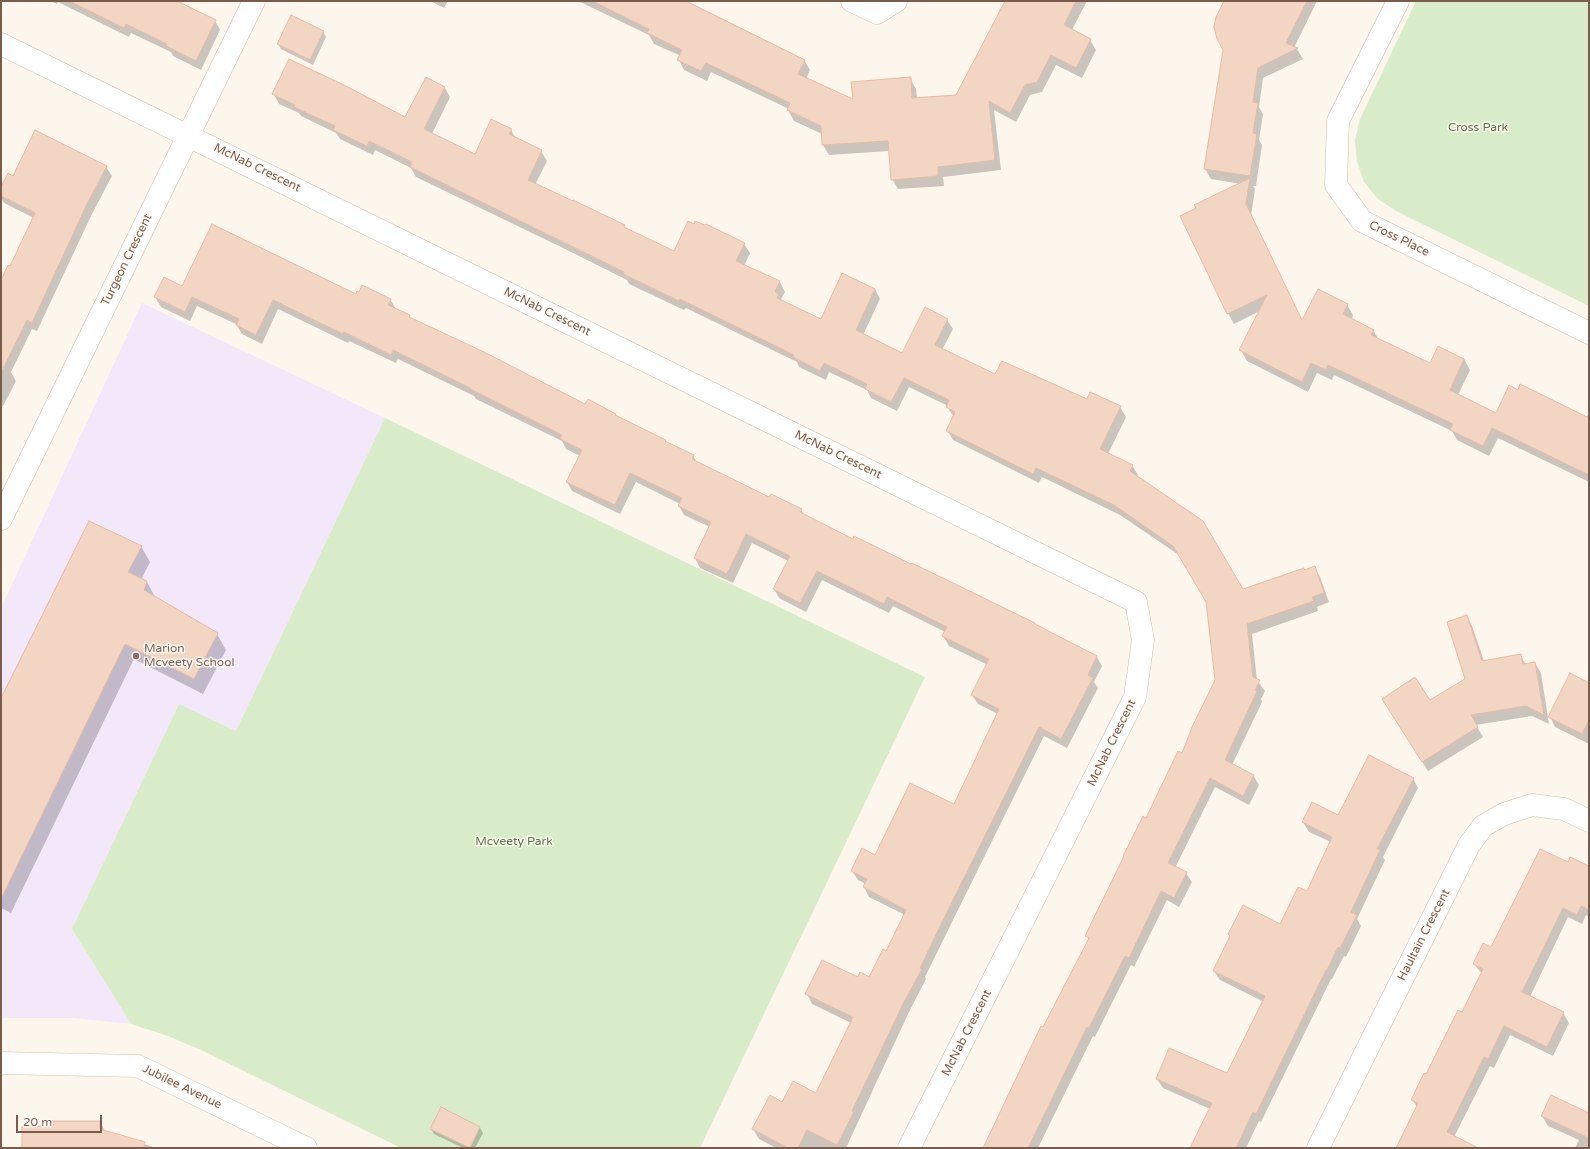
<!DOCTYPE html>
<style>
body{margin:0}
#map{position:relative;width:1590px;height:1149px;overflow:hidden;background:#fdf6ec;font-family:"Varela Round",sans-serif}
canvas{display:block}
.frame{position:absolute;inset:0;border:2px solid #7a5c4d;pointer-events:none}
.scale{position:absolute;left:16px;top:1115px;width:86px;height:18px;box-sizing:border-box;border:2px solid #7a5c4d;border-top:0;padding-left:5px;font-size:12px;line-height:14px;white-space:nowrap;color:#7a5c4d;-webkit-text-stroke:3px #fffaf3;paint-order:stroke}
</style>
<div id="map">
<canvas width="1590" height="1149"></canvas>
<div class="frame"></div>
<div class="scale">20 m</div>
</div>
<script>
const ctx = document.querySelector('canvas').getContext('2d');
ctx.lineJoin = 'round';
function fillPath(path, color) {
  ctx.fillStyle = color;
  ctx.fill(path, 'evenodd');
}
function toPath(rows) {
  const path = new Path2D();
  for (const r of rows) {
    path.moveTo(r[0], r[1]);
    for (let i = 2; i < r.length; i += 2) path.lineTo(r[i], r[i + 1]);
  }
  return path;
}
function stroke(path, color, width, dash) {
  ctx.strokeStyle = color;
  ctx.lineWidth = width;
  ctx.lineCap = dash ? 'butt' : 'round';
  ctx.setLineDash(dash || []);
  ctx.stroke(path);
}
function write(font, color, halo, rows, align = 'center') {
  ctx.font = font + ' "Varela Round",sans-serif';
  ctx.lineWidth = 3;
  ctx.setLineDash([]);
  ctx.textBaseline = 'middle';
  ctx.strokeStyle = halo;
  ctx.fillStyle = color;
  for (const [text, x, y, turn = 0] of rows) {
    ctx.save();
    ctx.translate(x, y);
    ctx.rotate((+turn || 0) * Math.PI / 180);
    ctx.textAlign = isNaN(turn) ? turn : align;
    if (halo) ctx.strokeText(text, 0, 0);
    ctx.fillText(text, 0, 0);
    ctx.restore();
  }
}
fillPath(toPath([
 [142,303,385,418,236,731,179,704,72,929,131,1024,74,1018,1,1018,1,608]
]), '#f3e8fa');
fillPath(toPath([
 [1416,1,1589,1,1589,306,1396,211,1378,199,1364,182,1357,161,1355,140,1360,119],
 [385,418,925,677,700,1148,401,1148,201,1050,168,1036,131,1024,72,929,179,704,236,731]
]), '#d8ecc9');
fillPath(toPath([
 [50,1,175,1,215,21,220,30,201,70,173,56,171,52,131,33,129,37,58,2,57,4],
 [430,1,448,1,444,8],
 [578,1,680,1,804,60,810,70,806,79,854,101,910,78,916,89,917,99,956,96,1006,1,1087,1,1072,30,1090,40,1096,50,1082,78,1056,65,1042,92,1030,95,1016,122,994,110,1001,170,943,177,944,186,898,189,892,179,889,151,829,155,823,145,822,134,794,121,788,110,789,109,711,72,707,81,684,70,679,60,681,56,654,44,649,35],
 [1225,1,1317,1,1294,48,1297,49,1303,59,1263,78,1259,107,1263,114,1259,140,1262,145,1256,186,1253,186,1255,189,1251,216,1303,322,1347,305,1353,315,1352,319,1373,330,1379,340,1430,364,1464,359,1470,370,1458,395,1496,414,1586,417,1589,414,1589,482,1498,438,1489,456,1457,440,1452,431,1334,375,1332,380,1317,373,1308,392,1247,361,1241,350,1260,311,1234,324,1228,313,1241,184,1211,179,1205,169,1224,50],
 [323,32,326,37,313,65,281,49,278,44],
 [426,78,445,88,450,97,432,134,475,155,511,130,516,139,541,151,547,161,535,185,624,226,626,229,674,252,744,244,750,253,744,266,780,282,785,292,781,299,783,302,821,320,875,289,880,299,863,335,903,355,947,320,953,329,942,350,996,376,1087,401,1120,407,1126,417,1108,454,1132,465,1138,475,1137,477,1243,590,1315,568,1320,577,1329,602,1317,607,1318,611,1252,634,1257,680,1265,691,1261,699,1262,702,1232,765,1253,775,1259,785,1249,805,1215,787,1175,868,1186,873,1192,882,1179,907,1167,900,1134,967,1131,965,1095,1037,1093,1036,1038,1148,984,1148,1089,940,1087,936,1125,857,1124,856,1146,819,1183,754,1216,680,1207,602,1179,555,1120,515,1042,477,1039,483,953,440,948,431,954,417,947,407,948,406,909,387,897,411,871,398,867,390,829,372,826,380,799,367,797,362,686,308,684,310,629,284,627,280,561,247,416,177,411,168,375,150,373,155,340,139,336,133,301,116,299,113,279,104,274,94,406,118],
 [106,167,112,176,92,214,37,331,32,329,11,372,16,381,3,406,1,406,1,282,10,267,34,218,4,203,1,198,1,189,13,177],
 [183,287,357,295,390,299,396,309,409,316,410,319,586,405,615,414,617,417,665,441,667,444,693,456,697,462,770,498,801,510,804,515,853,540,1097,657,1102,666,1094,682,1098,688,1067,748,1044,736,954,918,925,977,926,979,909,1012,846,1148,776,1148,759,1139,753,1129,783,1103,816,1095,851,1023,812,1004,807,994,858,978,870,978,886,952,905,915,869,897,864,887,866,884,858,880,852,871,954,806,998,714,978,704,972,695,988,665,949,646,943,636,945,632,893,606,889,613,822,580,806,612,779,598,774,589,788,561,752,543,733,583,700,568,695,558,710,527,684,515,679,506,680,504,636,482,620,514,572,491,567,482,580,456,566,449,562,441,476,399,474,396,398,359,396,363,349,341,348,343,278,309,262,344,242,334,236,324,197,306,190,321,161,307,155,297],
 [141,546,150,562,141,580,147,582,155,597,217,634,226,650,203,694,134,659,11,913,1,908,1,700],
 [1467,616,1472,626,1484,661,1520,655,1526,665,1535,663,1541,673,1549,724,1532,716,1476,725,1483,737,1428,771,1389,709,1430,702,1466,679],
 [1589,684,1589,744,1555,727,1550,717],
 [1413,778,1418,788,1383,857,1385,860,1357,919,1361,926,1346,957,1344,956,1332,979,1331,979,1261,1122,1259,1121,1246,1148,1191,1148,1210,1109,1163,1088,1157,1079,1228,1075,1264,1002,1220,980,1214,971,1281,925,1307,892,1331,842,1309,832,1303,822,1339,816],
 [1568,864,1589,867,1589,917,1586,915,1582,924,1568,917,1530,997,1563,1013,1569,1023,1553,1056,1510,1035,1494,1068,1490,1066,1454,1137,1477,1148,1397,1148,1417,1107,1412,1099,1463,1013,1482,974,1474,964,1491,948],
 [1589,1110,1589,1148,1575,1148,1579,1140,1548,1126,1542,1116,1588,1113],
 [100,1122,105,1131,156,1148,23,1148,55,1127],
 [480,1128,483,1133,475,1148,463,1148,434,1134,431,1129]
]), '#0003');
const building = toPath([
 [69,1,177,1,216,20,196,61,166,46,167,44,126,24,124,28,69,1],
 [592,1,686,1,805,60,798,74,853,99,851,82,911,77,912,98,956,95,1005,1,1076,1,1064,25,1091,39,1076,68,1051,55,1037,82,1025,85,1010,113,989,101,995,160,938,167,938,176,891,180,888,141,822,145,821,126,787,110,790,103,706,63,701,71,677,60,682,50,647,33,649,29,592,1],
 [1224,1,1307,1,1286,43,1298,48,1258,68,1253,102,1258,103,1253,133,1257,134,1250,176,1204,169,1223,50,1217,39,1214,27,1216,17,1224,1],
 [291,15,324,31,310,60,277,44,291,15],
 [289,59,346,86,405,117,426,77,445,87,424,129,475,154,491,119,512,129,509,134,542,150,528,180,573,201,573,200,625,225,624,227,674,251,688,221,694,224,695,221,705,225,706,224,745,243,736,261,780,281,775,292,779,294,777,298,821,319,842,273,875,289,856,330,902,353,925,307,948,319,935,345,995,374,1002,361,1087,399,1090,392,1121,406,1100,449,1133,465,1130,471,1203,521,1243,589,1304,568,1304,570,1315,566,1324,593,1312,597,1314,601,1247,624,1253,677,1260,680,1255,690,1257,691,1225,760,1254,775,1243,796,1210,778,1168,863,1187,872,1174,898,1161,891,1129,958,1125,956,1089,1028,1087,1027,1028,1148,983,1148,1041,1026,1043,1027,1089,938,1085,936,1124,856,1123,856,1143,816,1146,818,1178,751,1182,753,1193,725,1215,680,1206,602,1173,546,1114,505,1036,468,1033,474,946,431,955,412,946,407,949,400,904,378,891,402,865,389,867,384,824,363,820,371,793,357,794,355,680,299,679,301,623,274,624,272,555,238,410,167,412,162,369,141,367,146,333,130,335,126,294,107,295,105,272,94,289,59],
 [35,130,107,166,87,204,32,323,27,320,1,373,1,280,8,265,10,266,35,213,1,196,1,187,8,173,13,176,35,130],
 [1250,178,1246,204,1302,320,1318,289,1348,304,1343,314,1374,330,1371,335,1430,363,1438,346,1464,359,1450,390,1496,413,1509,385,1518,390,1520,384,1589,418,1589,475,1492,428,1483,446,1450,430,1453,424,1328,365,1326,370,1311,363,1302,382,1239,350,1267,295,1227,314,1180,216,1196,208,1194,205,1250,178],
 [212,224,356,294,357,291,359,292,362,285,391,299,388,305,410,315,409,317,482,351,585,404,588,399,616,414,615,415,666,440,665,441,694,455,692,459,769,497,771,494,802,509,800,512,853,539,854,536,911,564,912,563,1035,623,1035,624,1097,656,1088,675,1093,678,1061,739,1039,727,949,908,920,968,922,969,904,1002,852,1111,854,1112,837,1145,807,1130,798,1148,788,1148,752,1129,770,1095,782,1102,793,1081,816,1093,853,1017,805,994,822,960,858,977,860,972,869,977,883,949,886,951,906,910,863,887,867,879,851,871,862,848,875,855,910,783,954,804,999,709,971,695,989,659,942,636,947,627,887,597,884,604,817,571,800,603,773,589,790,556,746,534,727,574,694,558,711,522,678,506,682,498,630,473,615,505,566,482,582,450,560,439,562,435,470,389,470,388,393,350,391,355,344,332,343,334,273,300,256,335,236,325,239,319,192,297,185,312,154,297,164,277,182,286,212,224],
 [89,521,142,546,128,572,147,581,144,590,218,633,194,679,125,644,1,899,1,698,89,521],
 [1467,615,1482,661,1521,654,1523,664,1535,662,1544,715,1526,706,1471,715,1478,727,1422,762,1382,699,1415,677,1430,700,1465,679,1447,622,1467,615],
 [1570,673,1589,683,1589,720,1582,734,1548,717,1570,673],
 [1369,755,1414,778,1377,849,1380,850,1351,912,1357,915,1340,948,1338,947,1327,970,1326,970,1256,1114,1253,1112,1236,1148,1190,1148,1212,1103,1156,1079,1169,1048,1227,1073,1265,996,1213,971,1230,936,1228,934,1243,905,1280,924,1298,887,1307,891,1332,837,1302,822,1312,802,1338,815,1369,755],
 [1540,849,1568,862,1570,857,1589,866,1589,910,1581,906,1577,915,1563,908,1522,992,1564,1012,1547,1047,1504,1026,1488,1059,1484,1057,1447,1132,1478,1148,1396,1148,1418,1103,1411,1100,1424,1073,1426,1074,1458,1010,1462,1012,1483,969,1473,964,1483,943,1491,947,1540,849],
 [1551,1095,1589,1113,1589,1138,1541,1116,1551,1095],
 [441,1107,480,1127,470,1148,430,1129,441,1107],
 [53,1121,100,1121,100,1129,145,1142,144,1148,22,1148,22,1126,53,1126,53,1121]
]);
fillPath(building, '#f3d5c3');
stroke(building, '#e6bba3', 1);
const street = toPath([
 [852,1,877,13,896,1],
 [1398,1,1338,121,1336,185,1362,221,1589,333],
 [1,44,1136,602,1143,640,1135,697,909,1148],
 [1,519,254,1],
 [1,1063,138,1066,306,1148],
 [1318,1148,1469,845,1483,826,1504,814,1532,805,1564,809,1589,821]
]);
stroke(street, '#d1beb0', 23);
stroke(street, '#fff', 22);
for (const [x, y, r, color] of [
 [136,656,4,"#8d6e63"]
]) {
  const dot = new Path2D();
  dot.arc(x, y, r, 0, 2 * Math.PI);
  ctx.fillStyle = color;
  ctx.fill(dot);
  stroke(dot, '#fffaf3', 1.5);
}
write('12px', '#537a41', '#fffaf3', [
 ["Cross Park",1478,128],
 ["Mcveety Park",514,842]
]);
write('12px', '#7a5c4d', '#fffaf3', [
 ["McNab Crescent",257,168,26],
 ["Cross Place",1399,239,26],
 ["Turgeon Crescent",127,260,-64],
 ["McNab Crescent",547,312,26],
 ["McNab Crescent",838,455,26],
 ["McNab Crescent",1112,743,-64],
 ["Haultain Crescent",1424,935,-63],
 ["McNab Crescent",967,1033,-63],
 ["Jubilee Avenue",182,1087,26]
]);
write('12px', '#785e54', '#fffaf3', [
 ["Marion",144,649],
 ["Mcveety School",144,663]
], 'left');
</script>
